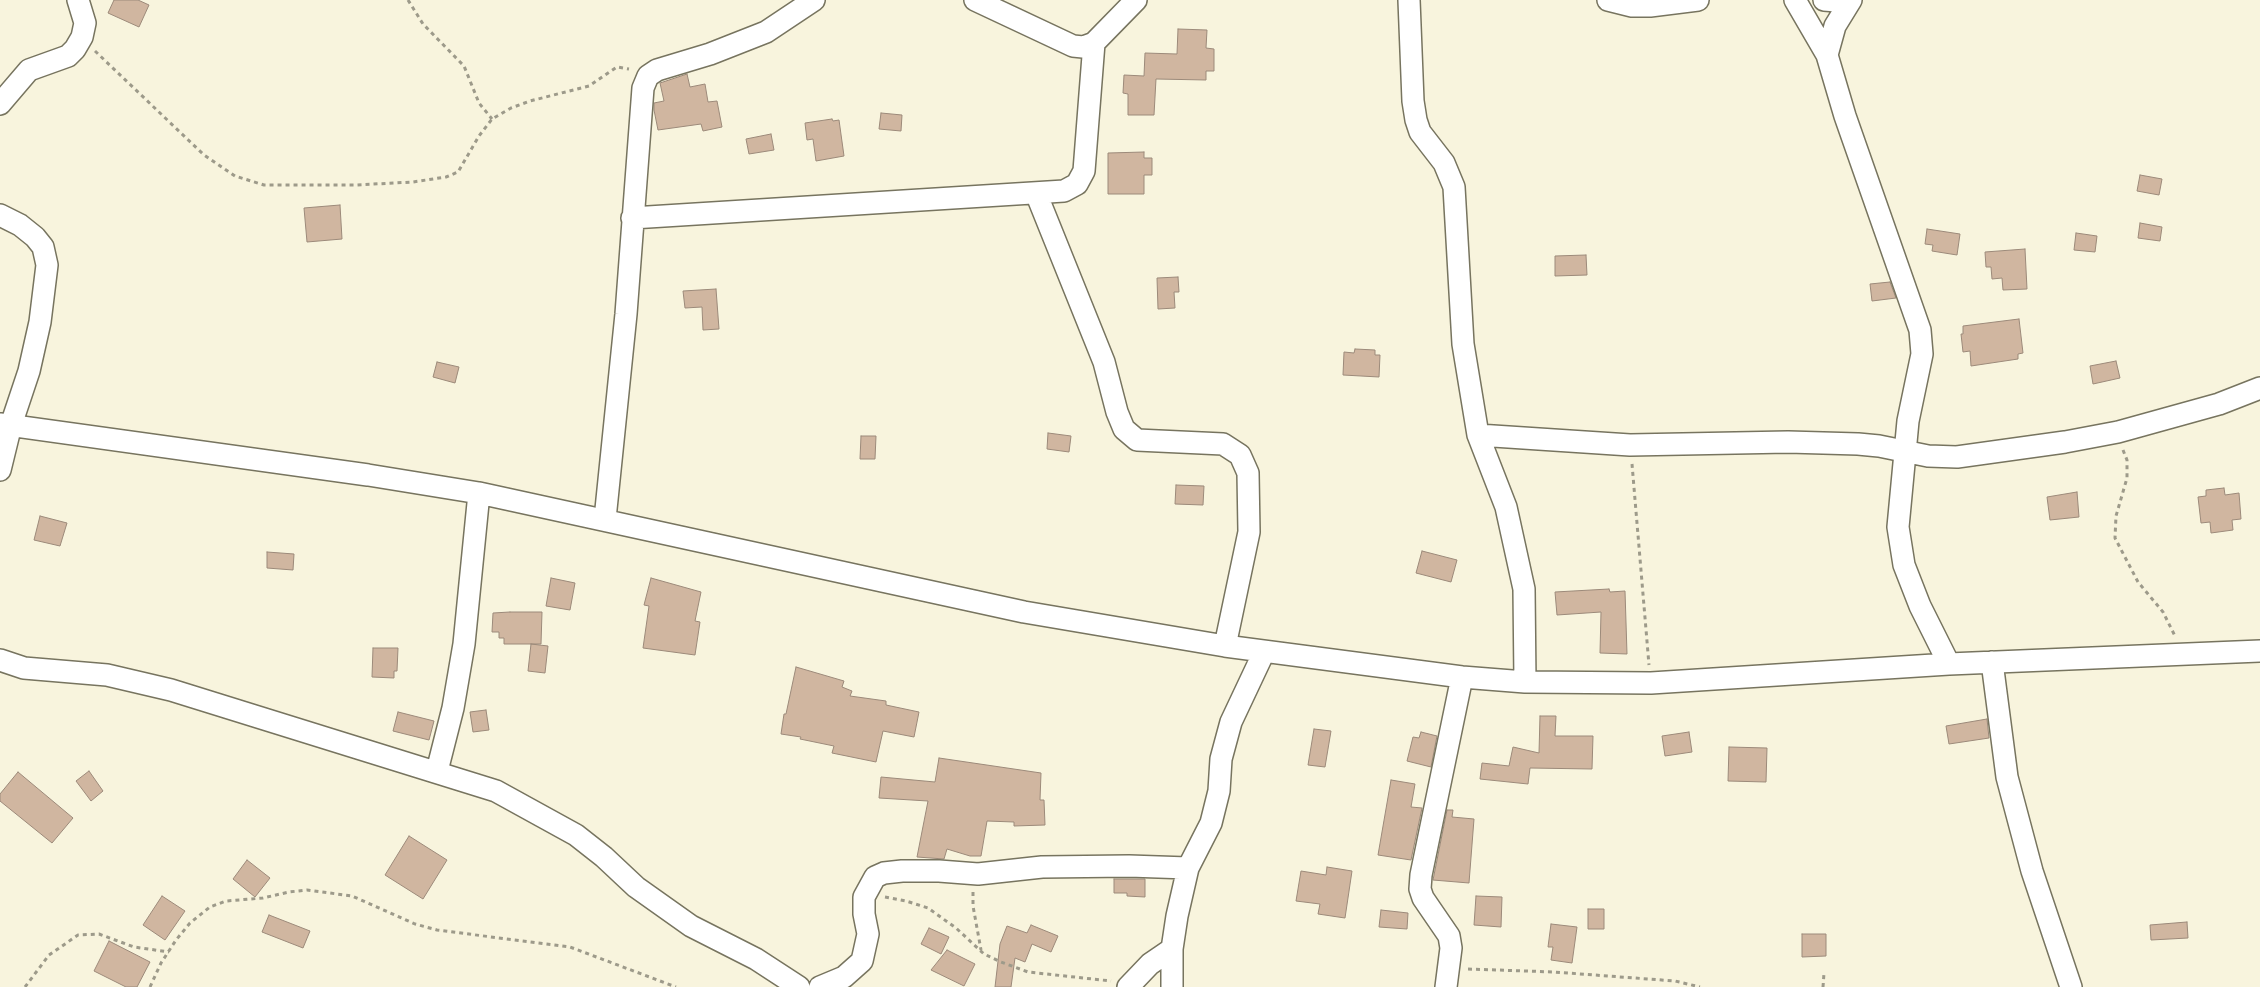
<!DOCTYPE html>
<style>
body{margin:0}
canvas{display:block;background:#f8f4dd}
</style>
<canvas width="2260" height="987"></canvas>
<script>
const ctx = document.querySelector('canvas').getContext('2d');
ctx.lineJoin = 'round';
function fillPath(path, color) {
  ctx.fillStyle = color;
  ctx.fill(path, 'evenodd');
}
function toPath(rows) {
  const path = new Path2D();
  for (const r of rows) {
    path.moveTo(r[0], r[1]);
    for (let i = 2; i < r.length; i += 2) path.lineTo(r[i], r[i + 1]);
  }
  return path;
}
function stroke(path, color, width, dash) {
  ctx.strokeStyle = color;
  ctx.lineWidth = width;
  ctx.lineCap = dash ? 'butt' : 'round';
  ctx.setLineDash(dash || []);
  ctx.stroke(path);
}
const building = toPath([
 [114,0,138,0,149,5,139,27,108,13,114,0],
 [1178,29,1207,30,1206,48,1214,49,1214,71,1206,71,1206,80,1156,79,1154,115,1128,115,1128,94,1123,93,1124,75,1144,76,1145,53,1177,54,1178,29],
 [687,74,690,87,705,84,708,102,717,101,722,127,703,131,701,124,658,130,654,110,654,103,664,101,660,83,687,74],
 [881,113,902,115,901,131,879,129,881,113],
 [832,119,833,121,839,120,844,156,816,161,813,139,807,140,805,123,832,119],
 [771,134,774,150,749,154,746,139,771,134],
 [1144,152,1144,158,1152,158,1152,175,1144,175,1144,194,1108,194,1108,153,1144,152],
 [2140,175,2162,179,2159,195,2137,191,2140,175],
 [340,205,342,239,307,242,304,208,340,205],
 [2140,223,2162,227,2160,241,2138,238,2140,223],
 [1927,229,1960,234,1957,255,1932,251,1933,245,1925,244,1927,229],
 [2076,233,2097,236,2095,252,2074,250,2076,233],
 [2025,249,2027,289,2003,290,2002,278,1992,279,1991,267,1986,267,1985,252,2025,249],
 [1586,255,1587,275,1555,276,1555,256,1586,255],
 [1178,277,1179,292,1174,292,1175,308,1158,309,1157,278,1178,277],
 [1890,282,1896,298,1872,301,1870,284,1890,282],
 [716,289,719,329,703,330,702,307,685,308,683,291,716,289],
 [2019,319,2023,353,2018,354,2018,359,1971,366,1970,351,1963,352,1961,334,1963,334,1963,326,2019,319],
 [1355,349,1375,350,1375,355,1380,355,1379,377,1343,375,1344,352,1354,353,1355,349],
 [2116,361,2120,378,2093,384,2090,366,2116,361],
 [437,362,459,367,455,383,433,377,437,362],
 [1048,433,1071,436,1069,452,1047,449,1048,433],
 [861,436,876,436,875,459,860,459,861,436],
 [1176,485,1204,486,1203,505,1175,504,1176,485],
 [2224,488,2225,495,2239,493,2241,519,2232,520,2233,530,2211,533,2210,522,2201,523,2198,497,2206,496,2206,490,2224,488],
 [2077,492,2079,517,2050,520,2047,497,2077,492],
 [40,516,67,523,60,546,34,540,40,516],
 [1422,551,1457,560,1451,582,1416,573,1422,551],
 [267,552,294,554,293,570,267,568,267,552],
 [551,578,575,583,570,610,546,606,551,578],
 [651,578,701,592,695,621,700,622,695,655,643,648,649,606,644,605,651,578],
 [1609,589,1610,592,1625,591,1627,654,1600,653,1601,612,1557,615,1555,592,1609,589],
 [510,612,542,612,541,644,504,644,504,638,499,638,499,632,492,632,493,613,510,612],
 [531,644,548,646,545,673,528,671,531,644],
 [373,648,398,648,397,671,394,671,394,678,372,677,373,648],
 [796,667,844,681,842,687,852,691,850,696,886,701,886,705,919,712,914,737,883,731,876,762,832,753,834,746,800,739,801,737,781,734,784,714,786,714,796,667],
 [486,710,489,730,473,732,470,712,486,710],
 [398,712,434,721,429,740,393,731,398,712],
 [1540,716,1556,716,1555,736,1593,736,1592,769,1530,768,1528,784,1480,779,1482,763,1509,766,1513,747,1539,753,1540,716],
 [1987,719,1989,738,1949,744,1946,726,1987,719],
 [1314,729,1331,731,1325,767,1308,765,1314,729],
 [1421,732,1437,736,1431,767,1407,761,1413,737,1419,738,1421,732],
 [1689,732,1692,752,1665,756,1662,736,1689,732],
 [1729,747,1767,748,1766,782,1728,781,1729,747],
 [939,758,1041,773,1040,800,1044,800,1045,825,1014,826,1014,822,987,821,981,856,970,856,947,849,944,859,917,857,928,801,879,798,881,777,935,782,939,758],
 [89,771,103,791,91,801,76,781,89,771],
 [18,772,73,818,52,843,0,801,0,794,18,772],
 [1391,780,1415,784,1411,807,1422,808,1411,860,1378,855,1391,780],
 [1447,810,1453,810,1452,817,1474,819,1469,883,1433,880,1447,810],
 [409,836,447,860,423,899,385,875,409,836],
 [247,860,270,878,255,897,233,879,247,860],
 [1327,867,1352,871,1345,918,1318,914,1320,904,1296,901,1301,871,1326,875,1327,867],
 [1114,879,1145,879,1145,897,1127,896,1127,893,1114,893,1114,879],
 [162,896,185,911,165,940,143,925,162,896],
 [1476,896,1502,897,1501,927,1474,925,1476,896],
 [1588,909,1604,909,1604,929,1588,929,1588,909],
 [1381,910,1408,913,1407,929,1379,927,1381,910],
 [269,915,310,931,303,948,262,932,269,915],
 [2187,922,2188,938,2151,940,2150,925,2187,922],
 [1551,924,1577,927,1572,963,1551,960,1553,947,1548,947,1551,924],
 [1031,925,1058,936,1051,952,1032,944,1025,962,1015,958,1011,987,995,987,1000,944,1007,926,1027,933,1031,925],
 [929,928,949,937,941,954,921,944,929,928],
 [1802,934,1826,934,1826,956,1802,957,1802,934],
 [109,941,150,962,137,987,126,987,94,971,109,941],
 [947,950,975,964,964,986,931,970,947,950]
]);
fillPath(building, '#d0b6a0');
stroke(building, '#9c8a7a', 1);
const minor = toPath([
 [975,0,1073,46,1083,47,1094,43,1136,0],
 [1409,0,1413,101,1416,120,1420,132,1444,163,1454,187,1463,344,1478,435,1506,507,1524,589,1525,682],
 [1608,0,1632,6,1650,6,1698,0],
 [1795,0,1827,55],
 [1824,0,1849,2],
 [1851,0,1835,26,1827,55,1845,116,1920,330,1922,354,1908,421,1898,527,1904,565,1920,606,1949,664],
 [0,104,29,70,68,56,75,49,82,37,85,23,78,0],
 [1036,193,1104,362,1117,412,1124,429,1137,440,1223,444,1240,455,1248,473,1249,532,1225,646],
 [0,215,20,225,35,237,43,247,47,265,40,322,29,371,11,425,0,470],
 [632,218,1064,191,1077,184,1084,171,1094,43],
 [0,424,368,475,479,493,1024,612,1225,646,1462,677,1525,682,1651,683,1949,664,2260,651],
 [1478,435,1630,445,1788,442,1858,444,1879,446,1928,456,1957,457,2065,442,2118,432,2219,404,2260,388],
 [605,519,626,314,643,88,648,76,657,70,710,54,766,32,814,0],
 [0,660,24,668,107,675,171,690,496,791,576,835,604,857,636,887,691,926,756,959,799,987],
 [1992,662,2007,777,2032,871,2071,987],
 [437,771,453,708,464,644,479,493],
 [820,987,844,977,862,961,868,934,864,914,864,897,875,877,884,873,902,871,939,871,978,874,1042,867,1129,866,1188,868],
 [1128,987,1150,964,1172,949],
 [1172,987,1172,949,1177,916,1188,868,1211,823,1219,791,1221,759,1231,722,1264,652],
 [1446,987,1451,948,1449,936,1423,898,1420,889,1421,875,1462,677]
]);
stroke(minor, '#77745f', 24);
stroke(toPath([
 [408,0,423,24,464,66,479,103,492,119],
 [95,51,204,155,235,176,264,185,356,185,413,182,446,177,458,172,479,136,492,119,511,108,530,101,589,86,617,67,629,69],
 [2123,450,2127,460,2127,478,2116,516,2115,538,2138,582,2163,612,2175,636],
 [1632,464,1649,665],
 [973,892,973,906,981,950],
 [885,897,906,901,928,908,956,928,984,954,1001,962,1028,972,1111,981],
 [1468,969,1554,972,1675,981,1700,987],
 [25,987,49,955,78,935,99,934,134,947,169,952],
 [150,987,161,963,176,940,190,923,210,907,226,901,263,898,289,892,307,890,352,896,415,924,437,930,570,947,676,987],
 [1823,987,1824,973]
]), '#9d9a8a', 3, [4, 4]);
stroke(minor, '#fff', 21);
</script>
